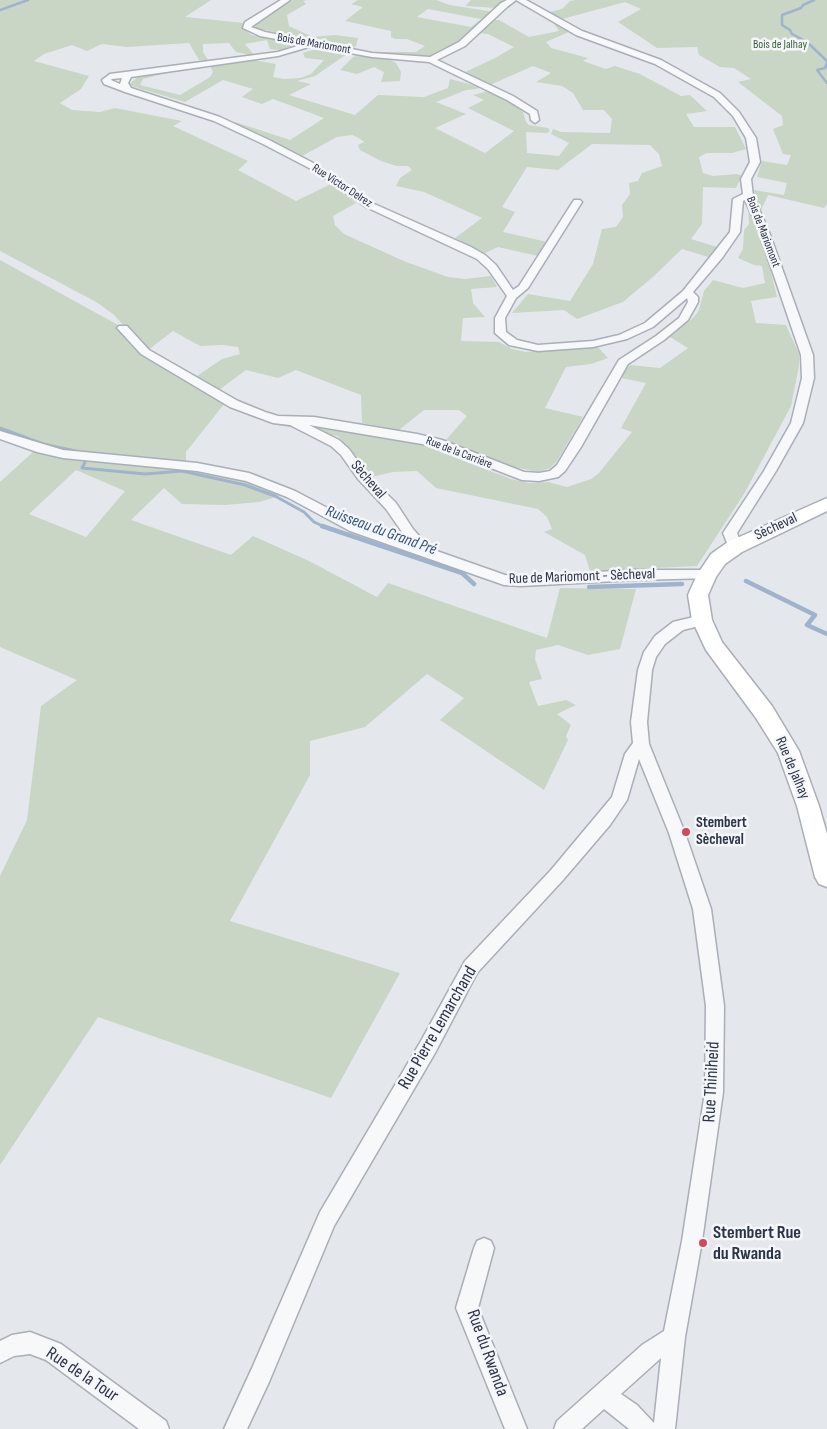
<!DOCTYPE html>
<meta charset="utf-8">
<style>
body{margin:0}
canvas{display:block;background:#e4e7ec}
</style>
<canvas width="827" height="1429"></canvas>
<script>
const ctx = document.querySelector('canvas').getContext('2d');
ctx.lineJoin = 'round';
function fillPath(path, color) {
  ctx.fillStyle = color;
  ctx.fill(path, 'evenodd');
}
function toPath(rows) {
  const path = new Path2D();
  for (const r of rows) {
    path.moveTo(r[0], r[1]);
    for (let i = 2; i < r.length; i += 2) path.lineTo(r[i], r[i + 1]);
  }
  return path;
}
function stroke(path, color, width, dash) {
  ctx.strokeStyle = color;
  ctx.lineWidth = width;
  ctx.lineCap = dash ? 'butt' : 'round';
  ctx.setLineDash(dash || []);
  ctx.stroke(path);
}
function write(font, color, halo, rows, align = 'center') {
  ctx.font = font + ' "Sofia Sans Condensed",sans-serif';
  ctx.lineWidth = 5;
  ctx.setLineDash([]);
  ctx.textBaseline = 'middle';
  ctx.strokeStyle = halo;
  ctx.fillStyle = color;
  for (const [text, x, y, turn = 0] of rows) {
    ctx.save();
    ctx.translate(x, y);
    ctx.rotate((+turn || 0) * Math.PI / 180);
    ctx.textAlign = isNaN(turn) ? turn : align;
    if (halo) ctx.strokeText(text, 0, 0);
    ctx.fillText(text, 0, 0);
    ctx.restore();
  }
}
fillPath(toPath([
 [0,0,211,0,185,17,244,23,243,29,252,35,299,44,280,50,270,49,267,40,245,44,255,56,236,52,229,43,203,44,203,52,208,60,199,60,189,43,127,47,102,44,87,51,72,45,44,54,34,61,89,76,81,89,60,103,72,110,100,112,115,108,182,121,173,126,248,161,238,170,296,201,331,184,356,203,333,216,335,225,344,234,406,262,448,277,465,279,491,276,497,287,471,289,473,303,485,317,463,318,461,341,499,342,512,349,526,352,597,346,608,358,591,364,566,367,545,408,583,417,557,461,550,468,538,472,501,464,445,441,467,416,459,410,424,410,399,430,362,423,361,395,296,370,278,378,246,370,219,390,197,376,222,359,240,354,238,347,223,345,200,346,173,331,148,350,222,395,272,417,417,443,511,479,529,483,548,482,567,487,591,479,599,473,632,432,621,428,646,383,622,378,624,371,630,365,660,368,688,348,670,337,694,317,699,310,704,291,713,280,743,288,765,283,762,266,754,265,738,258,743,249,744,230,749,224,748,199,754,190,784,195,787,183,757,177,762,161,787,165,791,155,783,154,773,129,783,125,782,116,738,82,751,79,734,68,720,67,699,55,697,47,657,48,618,22,641,9,625,2,555,21,571,31,546,42,551,48,588,58,583,61,606,69,615,66,640,74,681,96,690,95,707,111,686,114,694,127,735,127,746,149,732,153,707,153,699,157,703,173,713,176,737,174,742,176,736,188,703,187,702,224,691,239,717,247,708,257,682,249,654,276,623,302,577,319,564,310,512,313,528,294,570,301,593,264,602,229,616,227,623,217,622,205,630,194,629,183,638,181,642,173,662,166,659,154,650,145,592,144,558,170,527,167,502,207,515,212,503,232,547,242,538,256,498,247,485,253,455,238,482,218,424,192,396,186,400,178,412,170,408,166,397,166,381,161,360,150,358,145,364,142,359,138,352,135,337,137,302,156,232,125,235,122,290,140,324,118,273,99,262,104,242,97,253,89,223,80,185,102,128,85,139,76,174,71,143,79,140,85,180,95,210,77,213,72,210,66,254,60,276,64,273,77,284,79,300,78,311,74,324,60,305,58,303,53,316,49,343,52,348,48,312,37,335,35,358,38,356,46,347,54,315,76,297,81,311,84,289,95,355,115,378,95,424,97,448,88,450,79,480,87,477,89,466,90,436,102,466,114,435,128,485,153,514,131,468,108,484,100,473,95,488,91,510,102,523,112,526,122,529,125,548,128,550,131,547,133,526,132,527,153,559,156,569,143,551,134,553,129,561,132,610,133,612,119,604,110,583,110,573,93,562,86,536,82,551,73,533,66,490,85,463,73,495,58,514,47,488,34,469,32,450,48,429,57,384,56,396,63,401,72,400,81,381,82,384,72,374,67,357,74,340,70,353,57,374,52,416,52,425,46,407,39,395,39,391,37,391,31,345,21,363,7,351,4,358,0,436,0,450,5,494,12,486,20,428,9,417,17,471,27,480,20,499,20,529,37,559,31,553,22,541,14,562,9,570,1,575,0,827,0,827,204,824,208,768,195,756,221,769,264,777,297,751,301,756,323,786,325,799,354,799,366,791,406,744,494,697,566,590,571,585,555,544,532,552,529,547,517,538,509,436,488,417,471,393,472,371,477,338,436,277,425,225,403,186,452,186,461,251,479,283,495,259,502,225,505,182,504,164,488,131,520,231,555,253,536,309,561,377,597,388,583,547,638,560,588,636,589,620,649,588,655,558,645,536,650,535,659,542,679,529,682,538,706,566,700,576,705,557,714,571,725,566,736,568,740,544,790,440,720,464,698,427,674,365,727,310,741,310,775,230,921,400,973,331,1098,98,1017,0,1165,0,876,27,820,41,706,77,680,0,647,0,482,43,443,0,433,0,260,118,325,135,349,140,343,114,315,98,303,0,251],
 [76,470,125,491,86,537,29,514],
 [293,0,307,0,303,1,306,4,287,15,289,26,311,36,310,40,256,28,255,24],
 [471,0,503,0,497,8,465,6]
]), '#c9d6c5');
stroke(toPath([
 [814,0,803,5,801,8,782,15,782,25,790,30,792,34,807,42,827,61],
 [0,10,28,0],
 [827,63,825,68,817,70,827,83]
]), '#9fb4cc', 2.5);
stroke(toPath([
 [0,428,43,444,80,452],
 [85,462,82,468,145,474,182,471,245,485,275,496,304,512,314,522,325,527]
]), '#9fb4cc', 3);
stroke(toPath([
 [322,526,462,573,474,584],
 [746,581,815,615,807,625,827,634],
 [589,587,682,584]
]), '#9fb4cc', 4.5);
const street = toPath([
 [281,0,290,0,251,27,265,32,372,53,430,57,459,42,501,3,507,0,526,0,582,31,661,60,720,93,739,112,756,138,760,162,751,179,753,196,768,229,813,355,814,378,803,423,776,471,737,533,742,547,740,550,730,550,723,533,764,471,791,423,802,378,801,355,758,229,745,200,743,201,740,232,722,258,693,292,698,297,698,302,688,320,664,340,628,364,581,447,565,471,558,477,539,481,522,480,434,446,309,425,339,440,349,449,366,473,396,503,413,529,431,549,505,575,521,576,635,570,707,570,712,572,714,575,712,578,635,580,521,586,504,585,350,531,287,497,246,481,197,471,63,458,37,452,0,439,0,431,63,450,197,463,249,473,295,491,360,525,409,542,386,509,358,479,341,455,331,446,290,425,273,423,230,407,141,354,119,330,117,328,119,326,127,326,149,350,238,401,265,412,278,416,314,417,417,434,442,440,524,472,539,473,550,471,557,465,619,360,656,336,679,318,688,302,687,298,653,327,627,339,593,347,538,351,509,345,495,333,495,318,507,296,488,269,477,259,366,207,311,169,263,144,214,121,125,92,104,84,102,80,110,74,278,52,301,45,303,44,260,36,243,28,245,22,281,0],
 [516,0,576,35,655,64,714,97,733,116,746,138,750,162,741,179,743,194,733,199,730,232,683,291,645,323,619,335,593,341,538,345,517,340,506,332,505,318,516,298,528,288,582,202,580,200,574,200,519,286,513,290,496,265,485,255,471,247,372,203,317,165,269,140,220,117,131,88,128,83,131,77,278,56,312,46,372,57,429,62,507,100,530,114,531,120,535,123,539,120,537,111,513,96,437,60,465,46,507,7,516,0],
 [122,78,120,84,111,80,112,79,122,78],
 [702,615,707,616,709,620,707,624,683,630,665,644,656,657,652,670,647,722,649,744,685,833,711,909,724,1006,723,1092,702,1241,685,1337,675,1429,629,1429,604,1409,582,1429,554,1429,557,1421,642,1345,664,1331,682,1241,705,1092,706,1006,693,909,669,833,639,759,627,800,610,825,563,880,477,973,435,1053,334,1226,269,1382,247,1429,224,1429,253,1366,320,1212,421,1041,465,961,551,870,612,797,625,754,633,743,631,722,638,670,644,652,655,636,673,622,702,615],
 [661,1358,654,1423,637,1405,621,1394,661,1358],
 [484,1238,491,1241,494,1248,478,1308,527,1429,505,1429,456,1308,474,1248,477,1241,484,1238],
 [30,1332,61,1344,166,1421,169,1429,139,1429,46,1360,30,1354,14,1356,0,1363,0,1341,12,1335,30,1332]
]);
const secondary = toPath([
 [827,498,827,511,742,552,725,564,716,577,708,595,712,620,722,642,772,706,799,751,819,806,827,834,827,887,819,884,815,877,797,806,778,753,756,718,706,650,692,620,688,595,697,575,711,554,728,542,827,498]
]);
stroke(street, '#a9aeb7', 3);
stroke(secondary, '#a9aeb7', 3);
fillPath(street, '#f7f8fa');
fillPath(secondary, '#fff');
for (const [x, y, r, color] of [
 [686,832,5,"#d1495b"],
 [703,1243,5,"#d1495b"]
]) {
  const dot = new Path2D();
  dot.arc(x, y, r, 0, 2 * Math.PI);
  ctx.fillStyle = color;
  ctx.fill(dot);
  stroke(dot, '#f4f6f9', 2);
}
write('12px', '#2b3445', '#f4f6f9', [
 ["Bois de Mariomont",314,44,10],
 ["Rue Victor Delrez",342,186,33],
 ["Bois de Mariomont",763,232,69],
 ["Rue de la Carrière",459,453,21]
]);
write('12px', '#3f6138', '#f4f6f9', [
 ["Bois de Jalhay",780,45]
]);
write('15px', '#2b3445', '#f4f6f9', [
 ["Sècheval",368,480,49],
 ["Sècheval",776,527,-25],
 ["Rue de Mariomont - Sècheval",582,577,-2],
 ["Rue de Jalhay",792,768,67]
]);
write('bold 15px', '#2b3445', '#f4f6f9', [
 ["Stembert",696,823],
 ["Sècheval",696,840]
], 'left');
write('italic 16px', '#34527a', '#f4f6f9', [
 ["Ruisseau du Grand Pré",381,531,20]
]);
write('18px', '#2b3445', '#f4f6f9', [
 ["Rue Pierre Lemarchand",438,1028,-60],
 ["Rue Thiniheid",712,1082,-87],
 ["Rue du Rwanda",487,1353,70],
 ["Rue de la Tour",82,1375,34]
]);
write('bold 18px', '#2b3445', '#f4f6f9', [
 ["Stembert Rue",713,1233],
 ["du Rwanda",713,1254]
], 'left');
</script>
